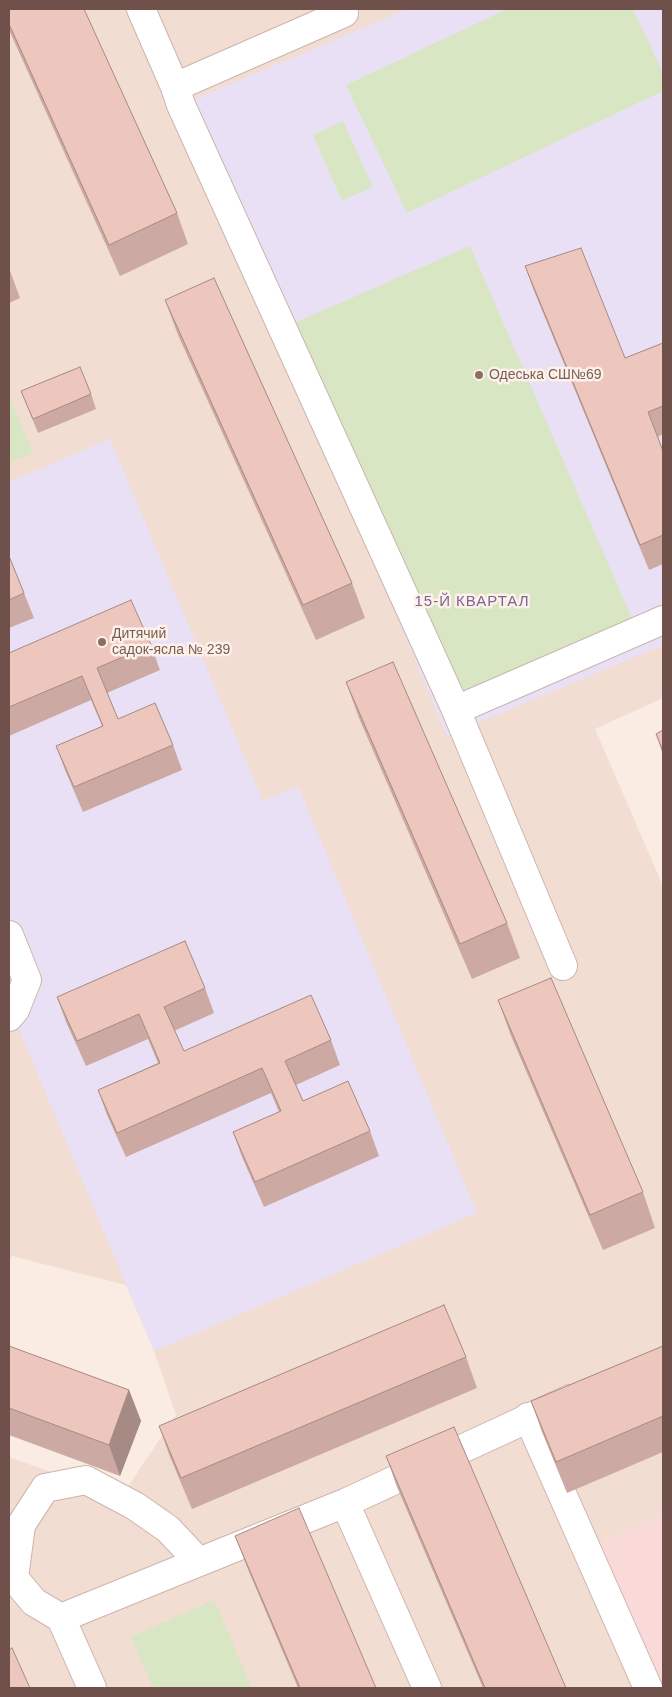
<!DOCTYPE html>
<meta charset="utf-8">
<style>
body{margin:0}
#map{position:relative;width:672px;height:1697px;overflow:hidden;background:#faece3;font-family:Arial,sans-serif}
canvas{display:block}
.frame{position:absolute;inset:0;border:10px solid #70504b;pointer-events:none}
</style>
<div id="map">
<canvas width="672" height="1697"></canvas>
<div class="frame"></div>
</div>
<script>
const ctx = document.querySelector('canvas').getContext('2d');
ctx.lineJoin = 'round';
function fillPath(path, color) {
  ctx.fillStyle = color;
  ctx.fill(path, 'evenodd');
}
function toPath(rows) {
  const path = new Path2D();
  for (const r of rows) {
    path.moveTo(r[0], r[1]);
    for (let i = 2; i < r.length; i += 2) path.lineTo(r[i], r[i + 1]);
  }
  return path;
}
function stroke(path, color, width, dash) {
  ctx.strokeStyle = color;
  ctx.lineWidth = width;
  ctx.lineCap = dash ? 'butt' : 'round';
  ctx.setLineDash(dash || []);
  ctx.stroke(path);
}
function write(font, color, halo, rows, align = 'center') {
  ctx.font = font + ' Arial,sans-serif';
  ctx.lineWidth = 5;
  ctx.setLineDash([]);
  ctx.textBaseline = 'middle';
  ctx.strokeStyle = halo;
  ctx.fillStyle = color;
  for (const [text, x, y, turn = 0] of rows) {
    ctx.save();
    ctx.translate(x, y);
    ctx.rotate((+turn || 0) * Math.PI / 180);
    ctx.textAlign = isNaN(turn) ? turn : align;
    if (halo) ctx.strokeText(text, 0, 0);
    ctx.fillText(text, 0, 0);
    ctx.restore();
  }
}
fillPath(toPath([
 [9,9,663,9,663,698,595,729,663,886,663,1515,577,1554,638,1688,9,1688,9,1457,121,1497,176,1415,154,1351,126,1285,12,1256,9,1263]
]), '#f1ddd2');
fillPath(toPath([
 [663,1515,663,1688,638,1688,577,1554]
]), '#fadad8');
fillPath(toPath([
 [408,9,663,9,663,645,447,736,181,105],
 [110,439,263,801,298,786,477,1213,154,1351,9,1006,9,482]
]), '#e9e0f6');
fillPath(toPath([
 [507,9,633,9,663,73,663,91,407,213,346,85],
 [343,121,373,187,342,201,313,135],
 [470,246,637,630,451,712,285,327],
 [9,395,33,453,9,463],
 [214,1600,252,1688,153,1688,131,1637]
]), '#d9e6c3');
const minor = toPath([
 [141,9,175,87,181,105,456,710,563,966],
 [175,87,344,13,342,9],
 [456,710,663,620],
 [9,935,27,980,15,1010,9,1017],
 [528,1417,648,1688],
 [345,1503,427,1688],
 [199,1562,168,1529,135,1506,86,1480,45,1488,21,1525,14,1578,34,1602,61,1618,199,1562,345,1503,570,1399],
 [61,1618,92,1688]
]);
stroke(minor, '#cdb4ae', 30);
stroke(minor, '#fff', 28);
fillPath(toPath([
 [9,9,177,213,188,244,120,276,9,30],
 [525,266,625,358,663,343,663,434,658,437,663,451,663,564,649,570,534,291],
 [9,268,20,298,9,303],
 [165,300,352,583,365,618,316,640,178,335],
 [21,391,91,394,96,409,38,433],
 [9,556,24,593,34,618,9,628],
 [151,645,160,670,107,693,118,719,173,745,182,770,83,812,65,770,56,746,102,726,91,700,9,736,9,653],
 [346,682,507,923,520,958,472,979,359,718],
 [663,730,663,755,656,734],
 [205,988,214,1013,174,1031,184,1051,331,1040,340,1065,296,1085,303,1101,370,1131,379,1156,264,1207,242,1157,233,1132,279,1112,271,1093,126,1157,107,1115,98,1090,158,1063,148,1039,86,1066,66,1022,57,997],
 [498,1000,643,1192,655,1228,603,1250,511,1036],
 [9,1346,129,1390,141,1421,120,1476,9,1435],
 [663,1346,663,1452,567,1493,542,1432,531,1401],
 [466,1357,477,1388,192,1509,170,1457,159,1426],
 [386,1456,566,1688,483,1688,397,1487],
 [235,1536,376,1688,298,1688,247,1567]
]), '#ccaaa3');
fillPath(toPath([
 [129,1390,141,1421,120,1476,109,1445]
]), '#a68b84');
const building = toPath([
 [9,9,84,9,177,213,109,245,9,24,9,9],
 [581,248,625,358,663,343,663,406,648,412,663,451,663,535,640,545,525,266,581,248],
 [214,278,352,583,303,605,165,300,214,278],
 [80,367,91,394,33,419,21,391,80,367],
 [9,556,24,593,9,600,9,556],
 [131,600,151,645,97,668,118,719,155,703,173,745,74,787,56,746,103,726,82,676,9,707,9,653,131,600],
 [393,662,507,923,460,944,346,682,393,662],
 [663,730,663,751,656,734,663,730],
 [185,941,205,988,164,1007,184,1051,311,995,331,1040,285,1061,303,1101,348,1081,370,1131,255,1182,233,1132,281,1111,262,1068,117,1133,98,1090,160,1063,139,1014,77,1041,57,997,185,941],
 [551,978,643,1192,590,1215,498,1000,551,978],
 [444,1305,466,1357,181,1478,159,1426,444,1305],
 [9,1346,129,1390,109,1445,9,1408,9,1346],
 [663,1346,663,1416,556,1462,531,1401,663,1346],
 [454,1427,566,1688,485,1688,386,1456,454,1427],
 [299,1508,376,1688,300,1688,235,1536,299,1508],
 [12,1648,30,1688,9,1688,9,1650,12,1648]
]);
fillPath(building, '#edc6bd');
stroke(building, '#a68b84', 1);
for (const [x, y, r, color] of [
 [479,375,5,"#8d6e63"],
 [102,642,5,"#8d6e63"]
]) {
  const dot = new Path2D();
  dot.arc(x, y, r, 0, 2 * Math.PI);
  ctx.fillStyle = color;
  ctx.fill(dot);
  stroke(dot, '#fdf1e9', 2);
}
write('14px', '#785e54', '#fdf1e9', [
 ["Одеська СШ№69",489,375],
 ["Дитячий",112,634],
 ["садок-ясла № 239",112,650]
], 'left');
ctx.letterSpacing = '1px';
write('15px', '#7b6793', '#fdf1e9', [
 ["15-Й КВАРТАЛ",472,602]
]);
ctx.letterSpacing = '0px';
</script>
